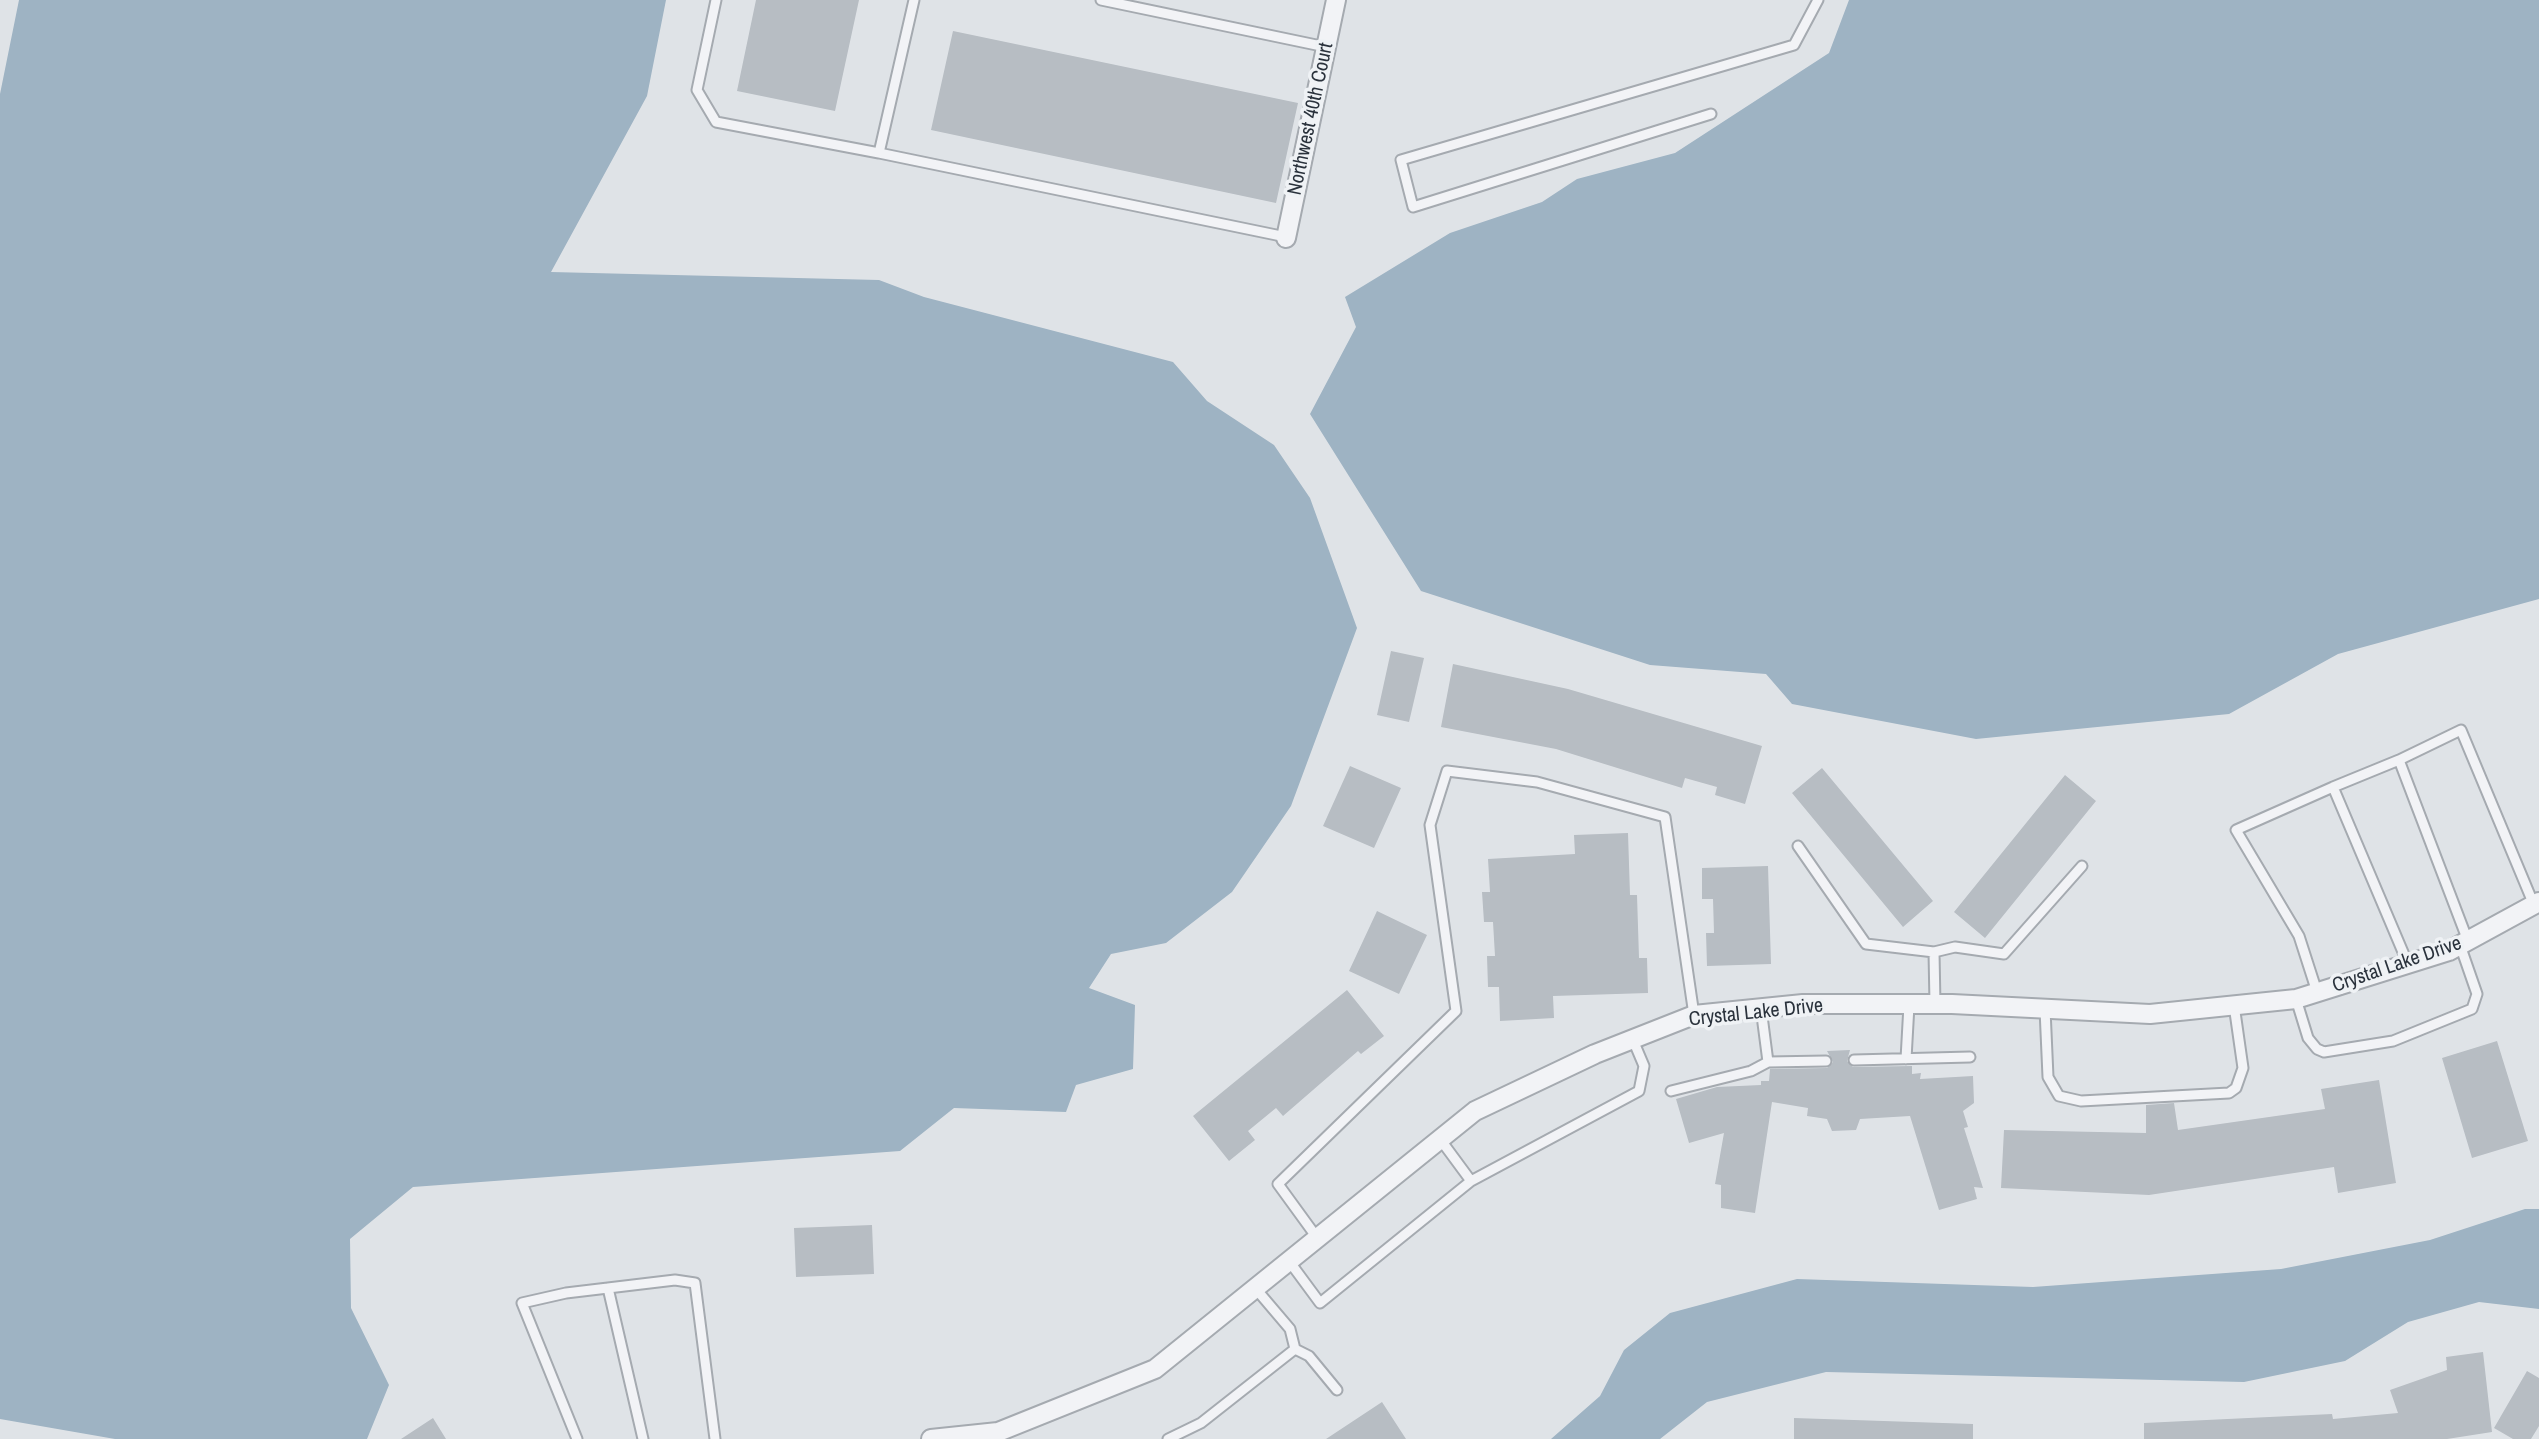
<!DOCTYPE html>
<style>
body{margin:0}
canvas{display:block;background:#dfe3e7}
</style>
<canvas width="2539" height="1439"></canvas>
<script>
const ctx = document.querySelector('canvas').getContext('2d');
ctx.lineJoin = 'round';
function fillPath(path, color) {
  ctx.fillStyle = color;
  ctx.fill(path, 'evenodd');
}
function toPath(rows) {
  const path = new Path2D();
  for (const r of rows) {
    path.moveTo(r[0], r[1]);
    for (let i = 2; i < r.length; i += 2) path.lineTo(r[i], r[i + 1]);
  }
  return path;
}
function stroke(path, color, width, dash) {
  ctx.strokeStyle = color;
  ctx.lineWidth = width;
  ctx.lineCap = dash ? 'butt' : 'round';
  ctx.setLineDash(dash || []);
  ctx.stroke(path);
}
function write(font, color, halo, rows, align = 'center') {
  ctx.font = font + ' "Archivo Narrow",sans-serif';
  ctx.lineWidth = 7;
  ctx.setLineDash([]);
  ctx.textBaseline = 'middle';
  ctx.strokeStyle = halo;
  ctx.fillStyle = color;
  for (const [text, x, y, turn = 0] of rows) {
    ctx.save();
    ctx.translate(x, y);
    ctx.rotate((+turn || 0) * Math.PI / 180);
    ctx.textAlign = isNaN(turn) ? turn : align;
    if (halo) ctx.strokeText(text, 0, 0);
    ctx.fillText(text, 0, 0);
    ctx.restore();
  }
}
fillPath(toPath([
 [19,0,666,0,647,96,551,272,879,280,924,297,1173,362,1207,401,1274,445,1310,498,1357,628,1291,806,1232,892,1166,943,1111,954,1089,988,1135,1005,1133,1069,1076,1085,1066,1112,954,1108,900,1151,413,1187,350,1239,351,1308,389,1385,367,1439,115,1439,0,1419,0,94],
 [1849,0,2539,0,2539,599,2338,654,2229,714,1976,739,1792,704,1766,674,1650,665,1421,591,1310,414,1356,327,1345,297,1450,233,1542,202,1577,179,1675,153,1829,53],
 [2525,1209,2539,1209,2539,1309,2479,1302,2408,1322,2345,1361,2244,1382,1826,1372,1707,1402,1660,1439,1551,1439,1600,1396,1624,1350,1670,1313,1797,1279,2033,1287,2281,1269,2430,1240]
]), '#9eb3c3');
fillPath(toPath([
 [756,0,859,0,835,111,737,91],
 [953,31,1298,103,1276,203,931,130],
 [1391,651,1424,658,1409,722,1377,715],
 [1453,664,1568,689,1762,746,1745,804,1715,795,1717,787,1685,778,1682,788,1556,749,1441,727],
 [1350,766,1401,788,1374,848,1323,826],
 [1822,768,1933,901,1903,927,1792,793],
 [2065,775,2096,801,1985,938,1954,912],
 [1628,833,1630,895,1637,895,1639,958,1647,958,1648,993,1553,996,1554,1018,1500,1021,1499,987,1488,987,1487,956,1495,956,1493,922,1484,922,1482,892,1490,892,1488,859,1575,854,1574,835],
 [1768,866,1771,964,1707,966,1706,933,1714,933,1713,899,1702,899,1702,868],
 [1377,911,1427,935,1399,994,1349,971],
 [1347,990,1384,1036,1361,1054,1358,1051,1283,1116,1276,1108,1248,1131,1255,1140,1229,1161,1193,1116],
 [2497,1041,2528,1141,2472,1158,2442,1058],
 [1850,1050,1847,1061,1853,1067,1912,1066,1912,1074,1921,1073,1920,1079,1973,1076,1974,1103,1963,1111,1968,1127,1964,1128,1983,1188,1974,1187,1977,1199,1939,1210,1910,1116,1860,1119,1856,1130,1832,1131,1827,1119,1807,1116,1808,1108,1772,1102,1755,1213,1721,1208,1721,1185,1715,1184,1724,1133,1689,1143,1676,1099,1717,1087,1761,1085,1761,1081,1769,1081,1770,1069,1827,1068,1833,1062,1827,1051],
 [2379,1080,2396,1183,2338,1193,2334,1167,2149,1195,2001,1188,2004,1130,2146,1133,2146,1105,2174,1103,2178,1130,2325,1109,2321,1089],
 [872,1225,874,1274,796,1277,794,1228],
 [2483,1352,2492,1432,2447,1439,2144,1439,2144,1423,2332,1414,2333,1419,2398,1413,2390,1390,2447,1370,2446,1357],
 [2527,1371,2539,1378,2539,1426,2531,1439,2513,1439,2494,1428],
 [1382,1402,1406,1439,1326,1439],
 [433,1418,446,1439,401,1439],
 [1794,1418,1973,1424,1973,1439,1794,1439]
]), '#b7bdc3');
const lane = toPath([
 [716,0,697,90,716,122,879,153],
 [914,0,879,153,1286,237],
 [1101,0,1326,47],
 [1711,114,1413,207,1401,160,1794,45,1818,0],
 [2399,760,2461,730,2534,905],
 [1798,846,1866,944,1934,952,1935,1004],
 [1934,952,1955,947,2004,954,2082,866],
 [2408,964,2333,787,2399,760,2468,941],
 [2317,992,2299,936,2236,830,2333,787],
 [2296,999,2308,1038,2317,1049,2324,1052,2393,1041,2472,1009,2477,994,2460,945],
 [2045,1009,2048,1077,2059,1096,2081,1101,2229,1093,2236,1088,2243,1068,2234,1005],
 [1906,1059,1909,1005],
 [1854,1060,1970,1057],
 [1768,1062,1826,1061],
 [1671,1091,1751,1071,1768,1062,1761,1008],
 [1471,1181,1639,1091,1644,1066,1633,1040],
 [1318,1239,1278,1184,1456,1011,1430,825,1447,771,1537,782,1665,817,1694,1015],
 [1289,1261,1320,1303,1471,1181,1440,1139],
 [608,1288,643,1439],
 [1295,1349,1309,1356,1337,1390],
 [577,1439,522,1303,566,1293,675,1280,695,1283,715,1439],
 [1168,1439,1201,1423,1295,1349,1290,1329,1256,1289]
]);
const street = toPath([
 [1286,238,1336,0],
 [931,1439,998,1432,1155,1369,1475,1111,1595,1054,1694,1015,1803,1004,1952,1004,2150,1014,2296,999,2449,951,2539,902]
]);
stroke(lane, '#a5aab0', 13);
stroke(street, '#a5aab0', 22);
stroke(lane, '#f2f3f6', 9);
stroke(street, '#f2f3f6', 18);
write('20px', '#2a323c', '#eff2f5', [
 ["Northwest 40th Court",1311,119,-78],
 ["Crystal Lake Drive",2397,965,-19],
 ["Crystal Lake Drive",1756,1013,-6]
]);
</script>
